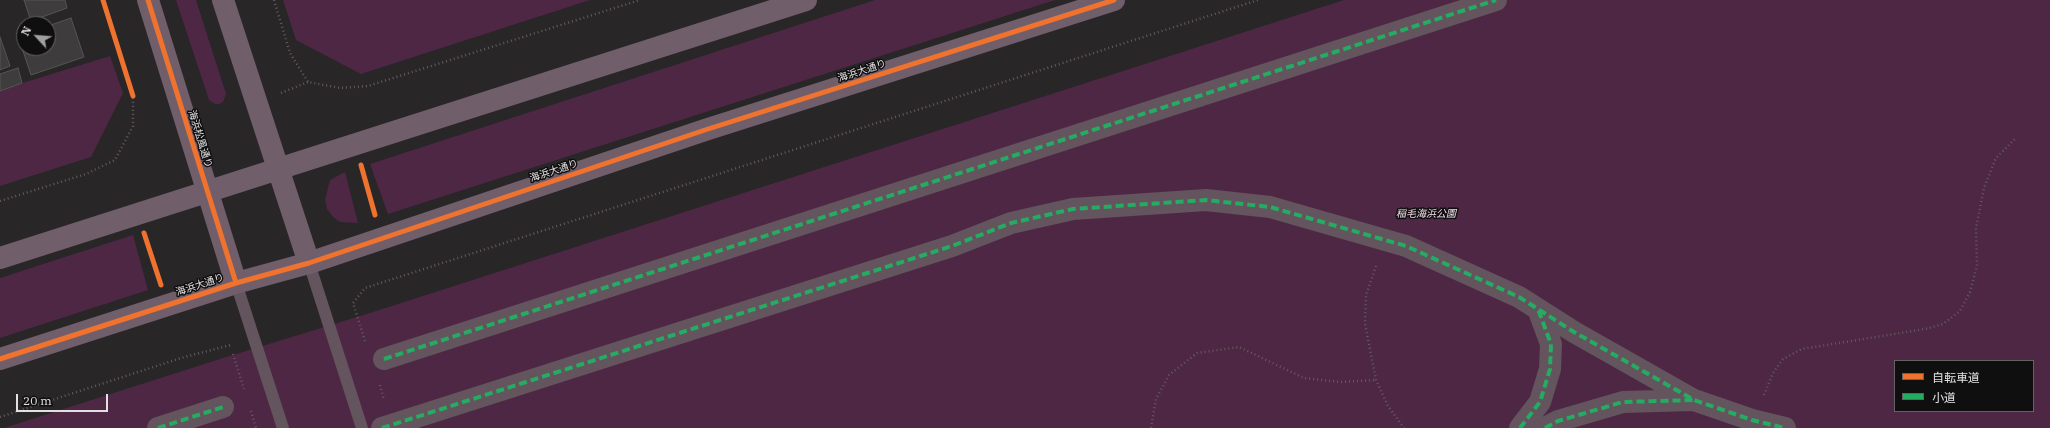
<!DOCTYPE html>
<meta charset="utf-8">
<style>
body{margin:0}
#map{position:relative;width:2050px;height:428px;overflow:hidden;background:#282627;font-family:"IBM Plex Serif","Noto Sans JP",serif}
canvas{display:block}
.legend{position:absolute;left:1894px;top:360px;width:140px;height:52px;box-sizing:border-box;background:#100f10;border:1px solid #646364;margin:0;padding:5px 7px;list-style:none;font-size:12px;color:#e2e0e1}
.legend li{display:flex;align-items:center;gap:8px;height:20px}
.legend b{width:20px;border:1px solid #646364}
.north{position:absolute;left:16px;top:16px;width:40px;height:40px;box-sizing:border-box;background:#100f10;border:1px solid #646364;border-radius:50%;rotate:296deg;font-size:11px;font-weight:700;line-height:16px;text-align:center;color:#e2e0e1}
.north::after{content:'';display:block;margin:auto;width:14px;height:18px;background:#a19fa0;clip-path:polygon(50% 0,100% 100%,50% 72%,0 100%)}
.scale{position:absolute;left:16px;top:394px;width:92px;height:18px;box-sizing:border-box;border:2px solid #e2e0e1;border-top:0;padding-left:5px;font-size:12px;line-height:14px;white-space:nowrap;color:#e2e0e1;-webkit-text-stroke:3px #100f10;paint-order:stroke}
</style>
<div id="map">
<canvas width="2050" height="428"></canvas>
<ul class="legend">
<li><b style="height:5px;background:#ef722f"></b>自転車道</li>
<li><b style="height:5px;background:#26ab63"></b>小道</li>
</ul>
<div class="north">N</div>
<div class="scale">20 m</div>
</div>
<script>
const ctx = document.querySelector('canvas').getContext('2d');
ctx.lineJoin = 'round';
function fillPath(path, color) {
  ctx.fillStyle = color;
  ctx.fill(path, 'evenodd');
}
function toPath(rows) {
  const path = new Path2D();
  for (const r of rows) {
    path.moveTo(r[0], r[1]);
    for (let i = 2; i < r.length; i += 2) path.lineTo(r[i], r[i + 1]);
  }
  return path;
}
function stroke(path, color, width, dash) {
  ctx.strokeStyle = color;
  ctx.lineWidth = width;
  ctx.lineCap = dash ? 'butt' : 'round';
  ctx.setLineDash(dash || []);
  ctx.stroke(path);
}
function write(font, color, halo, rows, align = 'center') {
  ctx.font = font + ' "IBM Plex Serif","Noto Sans JP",serif';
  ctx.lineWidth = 3;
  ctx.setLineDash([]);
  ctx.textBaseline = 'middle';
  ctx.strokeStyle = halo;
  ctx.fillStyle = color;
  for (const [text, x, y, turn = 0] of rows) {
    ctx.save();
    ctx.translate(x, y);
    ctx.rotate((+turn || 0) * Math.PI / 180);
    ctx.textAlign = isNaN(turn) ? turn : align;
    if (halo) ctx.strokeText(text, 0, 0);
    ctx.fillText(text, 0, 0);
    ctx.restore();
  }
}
fillPath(toPath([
 [176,0,196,0,226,94,223,102,219,104,215,104,209,100],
 [283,0,590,0,361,74,296,40],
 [875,0,1055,0,388,214,370,164],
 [1344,0,2050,0,2050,428,4,428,220,359,370,313],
 [1895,361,2033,361,2033,411,1895,411],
 [110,56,123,93,91,157,0,186,0,90],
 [345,172,358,223,340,222,333,217,327,209,325,200,330,180],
 [133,235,148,290,0,338,0,278]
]), '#4e2744');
const building = toPath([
 [24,0,65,0,67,8,31,21,24,0],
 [71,18,84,57,31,75,18,36,24,34,24,48,48,48,48,26,71,18],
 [0,37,10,66,0,70,0,37],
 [18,68,22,83,0,91,0,74,18,68]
]);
fillPath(building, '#3e3c3d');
stroke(building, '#565455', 1);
stroke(toPath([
 [274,0,290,53,308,82,340,88,368,86,640,0],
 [281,93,308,82],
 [362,170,375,213],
 [0,201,86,174,115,160,133,126,133,96],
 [147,240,159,279],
 [1376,266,1366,295,1365,324,1376,380,1388,406,1404,428],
 [365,341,353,303,365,288,1258,0],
 [233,354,244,389],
 [380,385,384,400],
 [1764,395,1773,373,1783,359,1802,349,1925,329,1943,324,1960,311,1970,292,1977,266,1976,228,1984,188,1996,158,2015,139],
 [251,411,256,428],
 [0,417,181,358,231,345],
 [1151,428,1156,399,1169,375,1197,353,1239,347,1304,378,1340,382,1376,380]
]), '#635b60', 2.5, [1, 3]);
stroke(toPath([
 [309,263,362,428],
 [236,283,283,428]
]), '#63545e', 12);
stroke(toPath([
 [384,359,1496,0],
 [158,428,223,407],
 [382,428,952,246,1011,223,1073,209,1206,200,1270,207,1406,246,1519,297,1574,332,1694,400,1752,420,1785,428],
 [1520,428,1540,402,1550,369,1551,344,1538,309],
 [1545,428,1558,421,1623,402,1694,400]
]), '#63545e', 22);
stroke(toPath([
 [148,0,236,283],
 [223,0,309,263],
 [0,258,806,0],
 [0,359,236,283,309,263,705,130,1114,0]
]), '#705e6b', 22);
stroke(toPath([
 [384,359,1496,0],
 [158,428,223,407],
 [382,428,952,246,1011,223,1073,209,1206,200,1270,207,1406,246,1519,297,1574,332,1694,400,1752,420,1785,428],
 [1520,428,1540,402,1550,369,1551,344,1538,309],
 [1545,428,1558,421,1623,402,1694,400]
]), '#26ab63', 4, [8, 4]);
stroke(toPath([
 [103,0,133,96],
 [148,0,236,283],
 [361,165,375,215],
 [144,233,161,285],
 [0,359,236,283,309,263,705,130,1114,0]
]), '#ef722f', 5);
write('10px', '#e2e0e1', '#100f10', [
 ["海浜大通り",862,71,-18],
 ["海浜松風通り",200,139,73],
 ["海浜大通り",554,171,-18],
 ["海浜大通り",200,285,-18]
]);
write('italic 10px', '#f3ddeb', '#100f10', [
 ["稲毛海浜公園",1426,214]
]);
</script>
